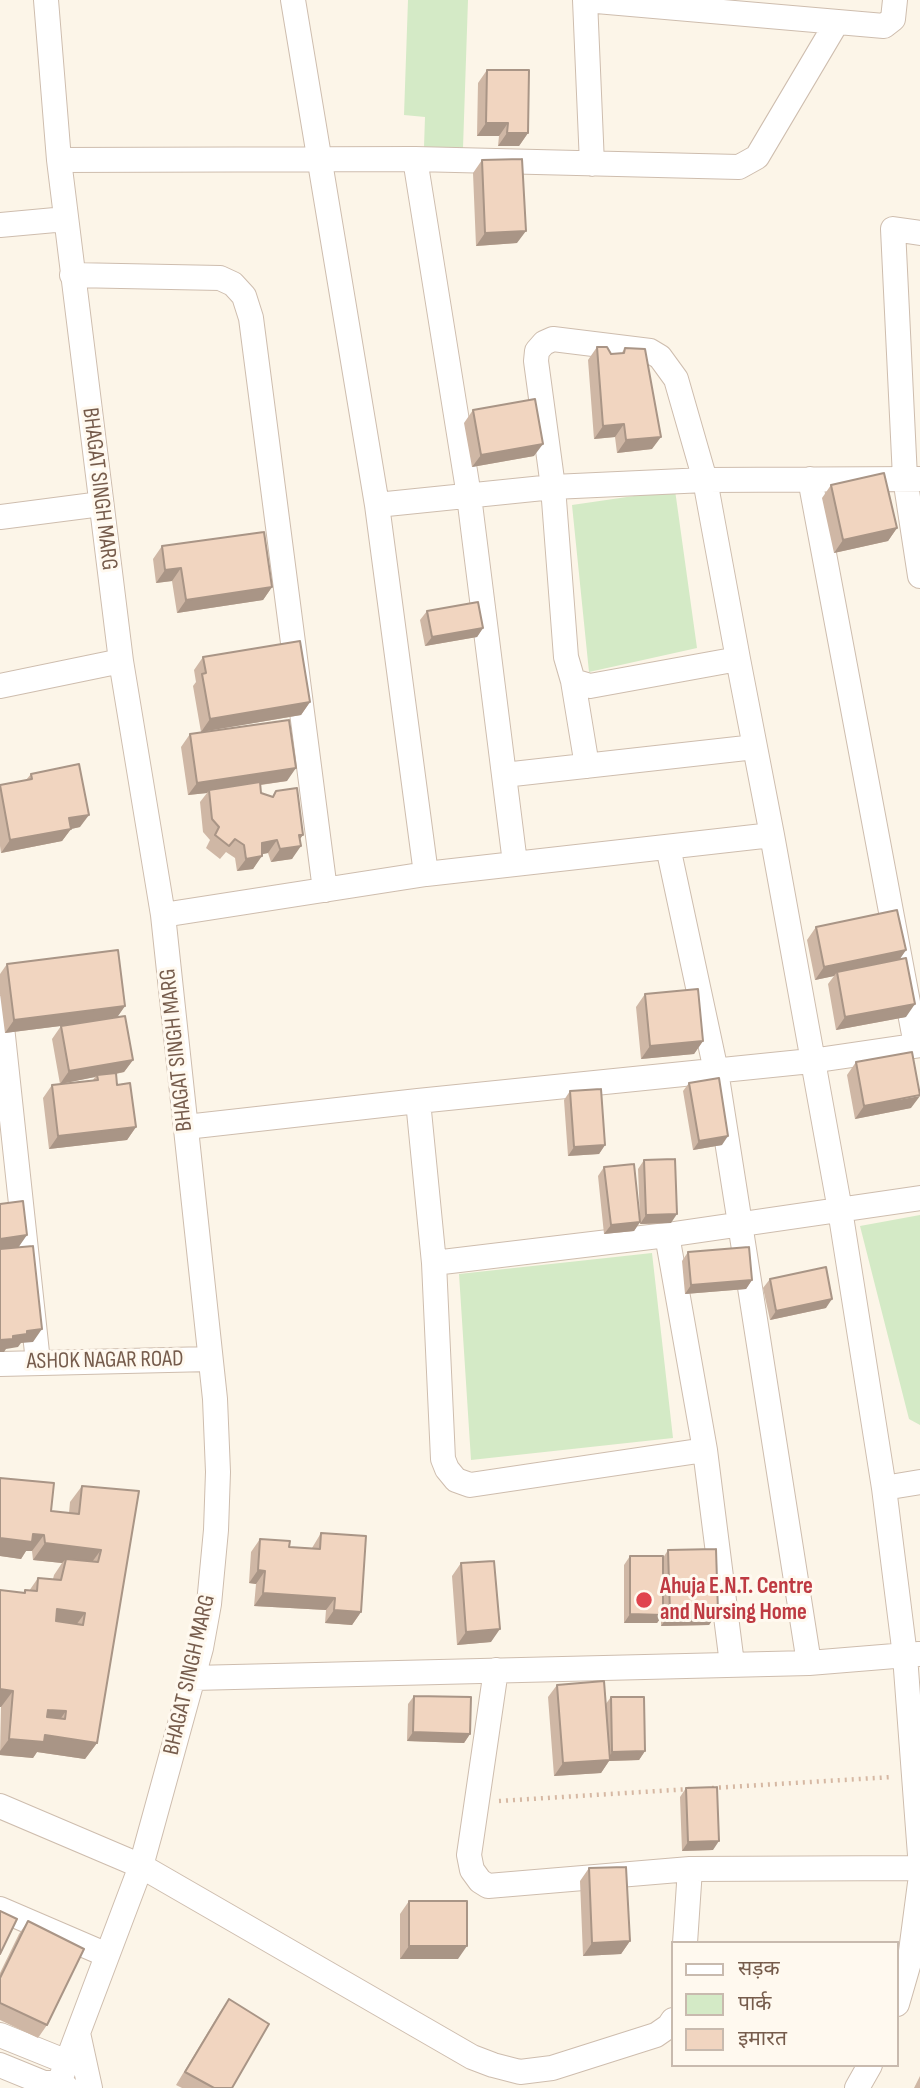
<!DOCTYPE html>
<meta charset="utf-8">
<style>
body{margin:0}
#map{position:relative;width:920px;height:2088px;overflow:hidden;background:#fcf5e8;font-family:"Sofia Sans Condensed","Noto Sans Devanagari",sans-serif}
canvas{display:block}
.legend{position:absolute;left:671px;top:1941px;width:228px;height:126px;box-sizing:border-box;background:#fff9ef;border:2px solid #c8baae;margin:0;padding:9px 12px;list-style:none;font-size:21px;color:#765c4c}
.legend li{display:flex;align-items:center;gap:14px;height:35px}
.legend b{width:35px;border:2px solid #c8baae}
</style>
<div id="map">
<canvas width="920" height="2088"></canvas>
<ul class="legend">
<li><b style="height:9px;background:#fff"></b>सड़क</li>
<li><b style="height:19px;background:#d4eac6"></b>पार्क</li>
<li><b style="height:19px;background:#f1d5c0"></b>इमारत</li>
</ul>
</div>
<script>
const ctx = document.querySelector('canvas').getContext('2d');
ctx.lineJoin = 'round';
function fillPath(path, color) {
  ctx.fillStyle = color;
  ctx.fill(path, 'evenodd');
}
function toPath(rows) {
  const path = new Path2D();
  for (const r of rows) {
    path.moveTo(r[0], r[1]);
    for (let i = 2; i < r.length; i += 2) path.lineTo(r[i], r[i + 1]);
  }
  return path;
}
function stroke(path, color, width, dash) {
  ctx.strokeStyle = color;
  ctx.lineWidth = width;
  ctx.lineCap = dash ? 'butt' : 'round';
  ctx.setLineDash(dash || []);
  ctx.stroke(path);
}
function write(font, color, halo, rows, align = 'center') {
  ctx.font = font + ' "Sofia Sans Condensed",sans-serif';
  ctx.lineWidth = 6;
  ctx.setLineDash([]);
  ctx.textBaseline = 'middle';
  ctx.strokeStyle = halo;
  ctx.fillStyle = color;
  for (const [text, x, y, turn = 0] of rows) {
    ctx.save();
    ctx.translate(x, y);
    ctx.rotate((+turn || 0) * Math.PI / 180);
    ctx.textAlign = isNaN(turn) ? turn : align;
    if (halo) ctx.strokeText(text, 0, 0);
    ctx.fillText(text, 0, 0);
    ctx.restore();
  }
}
fillPath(toPath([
 [408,0,468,0,463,148,424,147,425,117,404,115],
 [675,490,697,648,589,672,572,505],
 [920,1215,920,1425,909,1419,860,1226],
 [652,1253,673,1438,471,1460,459,1274]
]), '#d4eac6');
const minor = toPath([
 [46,0,59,160,121,661,163,915,215,1399,218,1472,216,1530,209,1604,201,1648,141,1866,59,2083],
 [293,0,377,505,426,874],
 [415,159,469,496,515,863],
 [59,160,415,159,739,167,757,157,837,22],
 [592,164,585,0,884,26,893,19,895,0],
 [0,225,66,219],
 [920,233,893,229,905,478,920,576],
 [72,275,220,278,233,284,244,296,251,318,325,890],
 [810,479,916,1045],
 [377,505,553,487,705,480,920,479],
 [0,517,101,504],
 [738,659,590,686,573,681,566,657,553,487,536,361,537,351,544,343,553,339,650,351,660,357,676,379,705,480,738,659,772,835,840,1210,884,1488,905,1656,920,1855],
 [573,681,587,766],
 [0,686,121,661],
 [504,775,755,747],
 [668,847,716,1071,809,1663],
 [163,915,426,874,772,835],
 [0,1008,38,1362],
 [418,1101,434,1263,443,1459,447,1469,456,1480,470,1485,705,1450],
 [186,1127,418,1101,811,1061,920,1045],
 [667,1235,705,1450,732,1664],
 [434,1263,667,1235,920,1198],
 [0,1364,210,1359],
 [884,1488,920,1482],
 [496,1670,469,1855,472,1870,480,1881,488,1886,690,1869,920,1868],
 [193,1678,809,1663,919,1654],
 [0,1806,141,1866,472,2057,493,2065,520,2072,552,2068,656,2035,669,2026,673,2020],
 [0,1909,107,1955],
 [685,1943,690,1869],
 [897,2004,910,1959,920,1883],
 [78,2033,90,2088],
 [0,2035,67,2062],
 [0,2065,44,2083,61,2083,67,2088],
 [857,2088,870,2065]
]);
stroke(minor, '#cebdae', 26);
stroke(toPath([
 [712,1788,892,1777],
 [499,1801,690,1789]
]), '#d6b8a3', 4.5, [2, 5]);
stroke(minor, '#fff', 24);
fillPath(toPath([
 [487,70,528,133,519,146,498,146,499,136,477,136,478,83],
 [482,160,517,243,476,246,473,173],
 [597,347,611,354,621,354,625,348,652,449,617,453,615,437,594,439,588,360],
 [473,410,534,456,472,467,464,423],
 [831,485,897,528,888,541,834,553,822,498],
 [162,546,272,587,263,600,177,613,172,581,156,583,153,559],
 [427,611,483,628,477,637,425,646,420,620],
 [203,657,310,702,301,715,201,732,193,686,196,682,194,670],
 [190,734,287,781,261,785,261,793,272,797,276,791,300,838,292,859,271,862,268,853,262,854,253,869,237,871,235,858,226,852,220,859,206,848,210,840,203,832,200,802,207,793,188,795,181,747],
 [31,774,80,827,71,829,62,841,1,853,0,846,0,785,26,780],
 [816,927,906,950,899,960,906,1017,836,1030,828,984,834,976,815,980,807,940],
 [7,964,125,1006,117,1017,133,1060,124,1072,116,1074,117,1085,136,1127,127,1140,49,1149,43,1098,52,1085,93,1080,95,1077,60,1084,52,1039,61,1026,68,1025,5,1033,0,994,0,974],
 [645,994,703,1041,694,1054,641,1059,636,1007],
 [856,1062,911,1108,855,1119,847,1075],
 [689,1083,722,1145,693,1150,683,1091],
 [570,1091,605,1145,599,1154,568,1156,564,1100],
 [644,1160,671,1223,640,1224,640,1222,634,1231,604,1234,598,1176,604,1167,640,1218,638,1169],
 [688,1252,752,1280,746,1289,685,1294,682,1261],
 [770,1279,826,1308,770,1320,763,1288],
 [0,1478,51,1511,69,1513,70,1502,82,1486,139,1491,97,1743,85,1759,37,1752,33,1758,0,1755,1,1707,0,1707,0,1590,23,1593,25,1590,29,1591,38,1578,53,1579,54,1575,62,1563,33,1560,32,1551,26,1551,21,1559,0,1556],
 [321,1533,361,1612,352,1625,325,1623,326,1610,254,1606,256,1584,249,1583,251,1552,260,1539,289,1547,312,1548],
 [668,1550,718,1612,709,1625,661,1626,661,1617,657,1623,624,1623,624,1565,630,1556,663,1558],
 [461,1563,491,1642,457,1645,452,1576],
 [557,1685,605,1705,611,1697,645,1751,639,1760,609,1761,601,1773,554,1776,548,1697],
 [414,1696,470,1734,464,1743,407,1741,408,1704],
 [686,1788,713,1850,682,1851,680,1797],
 [589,1868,630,1941,621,1954,583,1956,580,1881],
 [409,1901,458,1959,400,1959,400,1914],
 [28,1921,47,2025,38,2038,0,2020,0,1973,19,1934],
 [229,1999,232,2088,182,2088,176,2085,220,2012],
 [920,2076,920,2088,914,2088]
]), '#cfb7a5');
fillPath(toPath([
 [486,123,508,123,499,136,477,136],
 [507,133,528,133,519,146,498,146],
 [526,231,517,243,476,246,485,233],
 [624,424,615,437,594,439,603,426],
 [661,437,652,449,617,453,626,440],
 [543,444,534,456,472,467,481,455],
 [897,528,888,541,834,553,843,540],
 [181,568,172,581,156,583,165,570],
 [272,587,263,600,177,613,186,600],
 [483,628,477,637,425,646,432,637],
 [310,702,301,715,201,732,210,719],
 [296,768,287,781,209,792,209,790,207,793,188,795,197,783],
 [89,815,80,827,71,829,62,841,1,853,10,840,69,818],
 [299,835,303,835,294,847,301,846,292,859,271,862,280,849],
 [277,840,268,853,253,856,262,843],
 [262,856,253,869,237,871,246,859],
 [906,950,897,963,837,972,834,976,815,980,824,967],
 [915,1004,906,1017,836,1030,845,1017],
 [125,1006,116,1019,5,1033,14,1020],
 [703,1041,694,1054,641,1059,650,1046],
 [133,1060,124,1072,98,1077,97,1075,95,1077,60,1084,69,1071],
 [920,1096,911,1108,855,1119,864,1106],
 [136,1127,127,1140,49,1149,58,1136],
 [728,1136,722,1145,693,1150,699,1141],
 [605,1145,599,1154,568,1156,574,1147],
 [677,1214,671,1223,640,1224,646,1215],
 [640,1222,634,1231,604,1234,611,1225],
 [27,1235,18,1248,0,1250,0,1239],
 [752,1280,746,1289,685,1294,691,1285],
 [832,1299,826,1308,770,1320,776,1311],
 [42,1329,33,1342,21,1343,18,1347,6,1349,4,1352,0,1352,0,1340,27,1331],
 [33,1534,44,1535,32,1551,26,1551,21,1559,0,1556,0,1538],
 [45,1543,101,1550,89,1566,66,1559,62,1563,33,1560],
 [258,1570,265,1571,256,1584,249,1583],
 [263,1593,335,1598,326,1610,254,1606],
 [57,1609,85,1613,73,1629,46,1625],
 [334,1610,361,1612,352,1625,325,1623],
 [718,1612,709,1625,661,1626,670,1613],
 [630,1614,663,1615,657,1623,624,1623],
 [500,1629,491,1642,457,1645,466,1632],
 [0,1689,13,1691,1,1707,0,1707],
 [48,1710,66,1711,54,1728,36,1726],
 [413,1732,470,1734,464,1743,407,1741],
 [45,1735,97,1743,85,1759,37,1752,33,1758,0,1755,0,1751,9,1739],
 [645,1751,639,1760,609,1761,601,1773,554,1776,563,1763,607,1760,612,1752],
 [719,1841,713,1850,682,1851,688,1842],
 [630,1941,621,1954,583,1956,592,1943],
 [409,1946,467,1946,458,1959,400,1959]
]), '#a99586');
const building = toPath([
 [487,70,529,70,528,133,507,133,508,123,486,123,487,70],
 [522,159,526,231,485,233,482,160,522,159],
 [597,347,607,347,611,354,624,353,625,348,645,349,661,437,626,440,624,424,603,426,597,347],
 [535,399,543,444,481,455,473,410,535,399],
 [884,473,897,528,843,540,831,485,884,473],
 [264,532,272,587,186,600,181,568,165,570,162,546,264,532],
 [478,602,483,628,432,637,427,611,478,602],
 [300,641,310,702,210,719,202,674,206,673,203,657,300,641],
 [289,720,296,768,197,783,190,734,289,720],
 [79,764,89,815,69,818,71,829,10,840,0,785,32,779,31,774,79,764],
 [260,782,261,793,273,797,276,791,297,788,303,835,299,835,301,846,280,849,277,840,262,843,262,856,246,859,244,845,235,839,229,846,215,835,219,827,212,819,209,790,260,782],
 [897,910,906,950,824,967,816,927,897,910],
 [118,950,125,1006,14,1020,7,964,118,950],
 [906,958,915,1004,845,1017,837,972,906,958],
 [698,989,703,1041,650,1046,645,994,698,989],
 [125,1016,133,1060,69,1071,61,1026,125,1016],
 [912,1052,920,1095,864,1106,856,1062,912,1052],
 [116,1073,117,1085,130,1083,136,1127,58,1136,52,1085,98,1080,97,1075,116,1073],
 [719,1078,728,1136,699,1141,689,1083,719,1078],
 [601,1089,605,1145,574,1147,570,1091,601,1089],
 [675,1159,677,1214,646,1215,644,1160,675,1159],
 [634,1164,640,1222,611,1225,604,1167,634,1164],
 [23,1201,27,1235,0,1239,0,1204,23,1201],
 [33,1246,42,1329,27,1331,27,1334,13,1336,13,1339,0,1340,0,1249,33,1246],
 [749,1247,752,1280,691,1285,688,1252,749,1247],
 [826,1267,832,1299,776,1311,770,1279,826,1267],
 [0,1478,54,1483,51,1511,79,1514,82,1486,139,1491,97,1743,45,1735,44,1742,9,1739,13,1691,0,1689,0,1590,25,1593,25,1590,37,1591,38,1578,61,1580,66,1559,98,1562,101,1550,45,1543,44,1535,33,1534,32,1542,0,1538,0,1478],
 [57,1609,85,1613,83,1625,56,1621,57,1609],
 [48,1710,66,1711,65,1719,47,1717,48,1710],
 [321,1533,366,1536,361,1612,334,1610,335,1598,263,1593,265,1571,258,1570,260,1539,290,1541,289,1547,320,1549,321,1533],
 [716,1549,718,1612,670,1613,668,1550,716,1549],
 [630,1556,663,1556,663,1615,630,1614,630,1556],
 [494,1561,500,1629,466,1632,461,1563,494,1561],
 [604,1681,610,1760,563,1763,557,1685,604,1681],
 [414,1696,471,1697,470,1734,413,1732,414,1696],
 [611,1697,644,1697,645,1751,612,1752,611,1697],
 [717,1787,719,1841,688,1842,686,1788,717,1787],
 [626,1867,630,1941,592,1943,589,1868,626,1867],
 [409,1901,467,1901,467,1946,409,1946,409,1901],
 [0,1911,17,1919,0,1954,0,1911],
 [28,1921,84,1949,47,2025,0,2003,0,1978,28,1921],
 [229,1999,269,2024,232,2088,214,2088,185,2072,229,1999]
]);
fillPath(building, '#f1d5c0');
stroke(building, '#a99586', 2);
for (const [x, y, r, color] of [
 [644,1600,9,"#e0444e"]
]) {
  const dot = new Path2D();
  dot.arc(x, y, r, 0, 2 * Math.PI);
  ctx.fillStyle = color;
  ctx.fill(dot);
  stroke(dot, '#fff9ef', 2.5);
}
write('23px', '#765c4c', '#fff9ef', [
 ["BHAGAT SINGH MARG",99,489,83],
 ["BHAGAT SINGH MARG",177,1050,-96],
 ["ASHOK NAGAR ROAD",105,1361,-1],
 ["BHAGAT SINGH MARG",190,1675,-77]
]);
write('bold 23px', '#be3a42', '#fff9ef', [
 ["Ahuja E.N.T. Centre",660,1587],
 ["and Nursing Home",660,1613]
], 'left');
</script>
